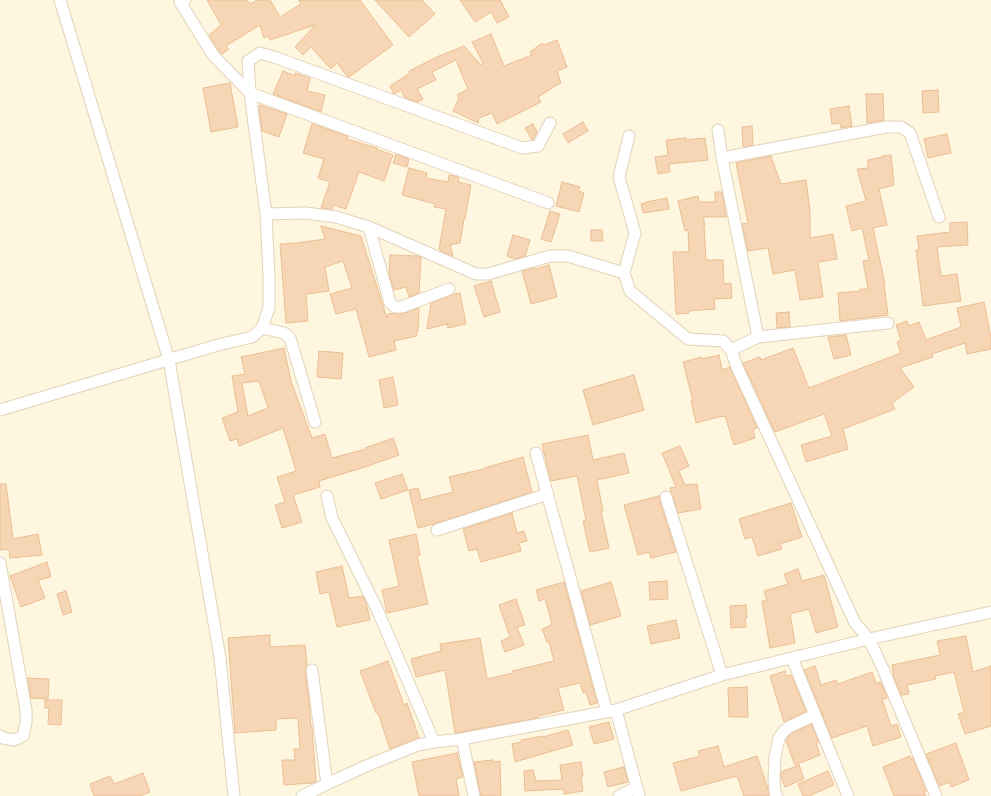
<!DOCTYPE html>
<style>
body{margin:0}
canvas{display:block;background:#fef6df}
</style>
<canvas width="991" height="796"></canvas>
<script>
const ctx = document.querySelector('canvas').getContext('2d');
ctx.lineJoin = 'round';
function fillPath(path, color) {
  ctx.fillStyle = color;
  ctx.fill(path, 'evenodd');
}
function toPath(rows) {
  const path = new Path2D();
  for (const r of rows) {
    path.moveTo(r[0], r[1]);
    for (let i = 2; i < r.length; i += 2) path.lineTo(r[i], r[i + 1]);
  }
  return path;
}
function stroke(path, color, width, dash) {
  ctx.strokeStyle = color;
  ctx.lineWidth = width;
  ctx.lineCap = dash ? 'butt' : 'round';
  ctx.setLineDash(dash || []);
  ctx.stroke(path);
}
const building = toPath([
 [207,0,247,0,250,4,257,0,270,0,280,17,301,4,299,0,360,0,393,45,349,77,347,76,337,63,331,69,311,47,303,55,295,47,315,25,270,40,268,36,264,38,260,25,226,46,229,49,222,54,219,51,209,35,221,25,207,0],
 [375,0,422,0,435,14,409,37,375,0],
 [460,0,500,0,509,17,497,23,491,12,475,22,460,0],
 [491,34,504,66,532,55,530,52,542,43,544,45,557,40,567,67,557,71,561,83,557,85,538,97,541,102,497,124,492,113,479,118,478,123,453,111,459,98,457,95,468,89,456,60,432,72,436,80,417,89,423,99,418,102,405,98,401,90,394,94,390,86,410,73,409,71,439,56,464,46,481,65,483,63,472,42,491,34],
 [283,71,295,76,295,73,310,78,307,91,325,95,321,112,273,94,283,71],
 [230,83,238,127,211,132,203,88,230,83],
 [938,90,939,112,923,113,922,91,938,90],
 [866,94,883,94,884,120,867,123,866,94],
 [260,105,287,114,279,137,262,131,259,108,260,105],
 [849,106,852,126,841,128,840,123,832,124,830,109,849,106],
 [583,122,588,131,568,143,563,134,583,122],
 [312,124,348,136,347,139,377,148,376,149,393,155,384,181,359,172,346,209,333,205,332,209,321,208,330,182,318,178,324,159,303,153,312,124],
 [533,124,537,132,533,140,532,140,525,128,533,124],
 [752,126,753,145,743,147,742,127,752,126],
 [947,134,951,153,928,158,924,139,947,134],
 [686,138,686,140,705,138,708,160,669,164,670,172,658,174,655,157,668,155,666,140,686,138],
 [396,154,409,159,407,167,393,163,396,154],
 [891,155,894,185,879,189,887,225,873,228,885,284,884,284,888,315,840,321,838,293,860,291,860,289,868,289,863,261,869,260,862,228,852,231,846,206,866,201,857,169,868,168,868,160,882,157,882,156,891,155],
 [771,156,781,184,806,180,810,211,810,238,833,234,837,259,818,262,823,297,800,300,795,270,773,274,768,248,748,251,742,224,748,223,736,163,771,156],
 [409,168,427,173,426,178,448,182,449,175,459,177,458,182,471,185,465,219,464,219,460,243,450,245,453,256,440,251,441,249,439,249,446,209,434,207,435,204,402,195,409,168],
 [562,182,580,187,578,191,584,193,579,212,556,206,562,182],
 [715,192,722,192,726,217,703,217,705,226,704,226,706,260,723,260,724,284,731,283,732,298,714,299,715,309,688,311,689,313,676,314,673,252,689,252,688,230,685,231,678,201,698,196,699,202,715,202,715,192],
 [667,198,669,209,643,213,641,204,646,203,646,202,667,198],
 [550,211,560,214,551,242,541,239,550,211],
 [967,222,968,245,937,247,941,276,957,274,961,301,923,306,916,250,919,250,917,236,950,232,950,223,967,222],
 [321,226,361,236,387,318,388,314,392,313,395,314,402,314,419,308,418,331,416,331,417,336,394,341,396,350,369,357,356,309,336,314,330,294,352,288,343,261,325,267,329,291,306,294,308,321,286,323,280,244,297,243,325,239,321,226],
 [591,230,602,230,603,241,591,241,591,230],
 [513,235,530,240,525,256,515,259,507,256,513,235],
 [390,255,418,256,421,257,419,293,409,297,406,287,394,290,389,275,390,255],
 [549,265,557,297,531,304,522,271,535,268,536,269,549,265],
 [491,281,500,312,484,317,474,286,491,281],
 [460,293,466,324,448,328,447,324,427,329,431,303,454,294,460,293],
 [984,302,991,338,991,349,967,354,965,343,932,354,933,357,900,368,914,387,892,403,895,409,843,429,848,449,806,462,801,445,832,436,824,414,775,432,743,363,760,357,761,360,793,348,809,388,901,353,897,342,901,340,896,325,907,321,909,326,919,322,926,340,961,327,957,308,984,302],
 [789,312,790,327,777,328,776,313,789,312],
 [846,335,851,355,834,359,828,337,846,335],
 [284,348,291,381,312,438,325,434,332,458,366,449,365,448,393,438,399,455,362,468,319,481,320,487,293,495,302,522,282,528,275,505,285,502,277,477,296,471,283,428,239,446,237,439,230,441,222,418,238,412,232,376,245,374,241,357,284,348],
 [259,381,268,408,248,416,242,383,259,381],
 [319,351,343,353,341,379,317,377,319,351],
 [719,355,722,370,730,367,757,428,753,429,755,438,734,445,725,416,722,417,722,416,696,423,691,401,693,401,683,362,702,357,702,359,719,355],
 [634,375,644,410,593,425,583,390,634,375],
 [393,377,398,405,384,408,379,380,393,377],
 [588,435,593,460,624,453,629,473,597,480,603,511,601,511,609,548,590,552,583,521,586,520,577,476,551,481,546,461,542,444,588,435],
 [680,446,689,466,679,471,685,485,697,484,701,509,678,513,670,488,676,487,662,453,680,446],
 [523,457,532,492,434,524,418,528,409,490,418,488,421,500,453,492,449,477,484,469,484,468,523,457],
 [402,474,408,490,381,499,375,483,402,474],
 [0,484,6,484,13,539,38,534,42,555,10,558,9,549,0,550,0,484],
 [659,496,659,499,676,552,651,558,649,552,638,555,624,505,659,496],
 [791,503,802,537,780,544,782,549,758,556,752,537,745,539,739,519,791,503],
 [512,513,517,533,524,531,527,541,519,543,521,551,481,562,477,549,469,551,463,529,512,513],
 [416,534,420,555,417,556,428,604,387,613,382,590,399,586,389,540,416,534],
 [47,562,51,577,38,580,45,598,21,607,10,576,47,562],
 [342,566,349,598,363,596,366,602,370,620,337,627,329,592,320,594,316,572,342,566],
 [798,569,802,581,824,575,838,627,816,633,809,609,790,614,795,643,770,648,762,601,767,601,764,591,788,584,784,574,798,569],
 [667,581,668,599,650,600,649,582,667,581],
 [564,582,597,703,590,705,586,692,583,693,580,683,558,688,564,710,538,716,538,718,455,733,445,670,416,677,411,659,441,651,440,644,480,638,487,679,513,673,512,671,554,661,549,642,547,642,542,629,551,625,552,624,545,599,539,601,536,590,564,582],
 [611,582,621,616,590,625,581,591,611,582],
 [66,591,72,612,63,615,57,594,66,591],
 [516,599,525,625,517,627,524,645,505,652,501,641,510,637,499,605,516,599],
 [746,605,747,618,745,618,746,627,731,628,730,606,746,605],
 [676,620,680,638,651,644,647,626,676,620],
 [270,635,270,647,305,645,307,666,305,671,309,702,311,727,312,727,316,782,312,783,284,785,282,760,295,760,294,749,300,749,298,718,276,719,276,730,235,733,228,638,270,635],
 [966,636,973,672,991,666,991,726,965,734,958,714,964,712,954,672,935,676,936,679,907,685,909,694,901,695,894,678,892,665,940,655,937,641,966,636],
 [388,661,404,705,407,703,419,738,390,749,378,713,376,713,360,671,388,661],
 [815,666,821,685,836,680,838,684,872,672,876,683,881,682,887,698,882,699,891,726,897,724,901,737,873,746,867,726,832,738,804,670,815,666],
 [785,671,786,676,791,675,806,711,784,722,770,676,785,671],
 [28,678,49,679,48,699,31,698,28,678],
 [747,687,748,717,729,717,728,688,747,687],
 [45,700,62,700,61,725,48,724,49,708,45,708,45,700],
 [609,722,614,739,594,744,589,727,609,722],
 [811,724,819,742,816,743,820,755,795,765,786,741,789,736,793,733,811,724],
 [568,730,573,745,515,762,512,744,521,742,521,740,543,736,543,737,568,730],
 [956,743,969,780,951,787,950,782,939,786,926,754,956,743],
 [718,746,724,767,757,756,768,789,769,796,744,796,737,776,681,791,673,763,700,756,698,751,718,746],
 [457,753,463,777,456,779,459,796,419,796,412,762,457,753],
 [910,756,911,759,913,758,926,791,924,792,926,796,894,796,883,767,910,756],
 [493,760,493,762,500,761,501,796,481,796,474,762,493,760],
 [581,762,583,776,581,777,583,791,564,794,564,789,525,791,524,771,533,770,536,781,562,780,560,765,581,762],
 [799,765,804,779,785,787,781,778,781,772,799,765],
 [624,767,628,782,608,787,604,772,624,767],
 [828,771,834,785,809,796,803,796,798,784,828,771],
 [143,773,150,792,140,796,94,796,90,784,110,776,114,784,143,773]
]);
fillPath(building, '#f6d6b4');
stroke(building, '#ebbe93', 1);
const minor = toPath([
 [60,0,169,360,220,658,234,796],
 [718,130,722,158,758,337,731,350,737,367,855,623,869,639,883,669,936,796],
 [629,136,619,177,635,233,624,273,630,291,688,339,723,341,731,350],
 [722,158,886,127,901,127,910,133,939,217],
 [548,203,250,93,248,61,260,53,277,58,522,148,538,146,550,123],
 [266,214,306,213,336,217,369,227,476,274,488,274,550,256,568,256,624,273],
 [369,227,390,303,395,307,402,307,449,289],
 [262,328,284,333,290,338,315,422],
 [758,337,888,323],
 [0,410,218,345,252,337,262,328,269,308,269,275,266,214,250,93,213,55,180,2,185,0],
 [536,453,607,712],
 [327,496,332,518,377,609,434,742],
 [666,497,722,675],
 [437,530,548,494],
 [0,563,26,710,26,723,23,736,14,740,3,738,0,736],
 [792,658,848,796],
 [312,670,327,784],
 [616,710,639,796],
 [462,739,474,796],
 [302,796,327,784,366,766,418,745,434,742,462,739,616,710,722,675,869,639,991,612],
 [619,796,637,787],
 [777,796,775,793,774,779,775,757,779,738,784,731,789,727,815,715]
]);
stroke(minor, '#e3d2ba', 13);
stroke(minor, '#fff', 11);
</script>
